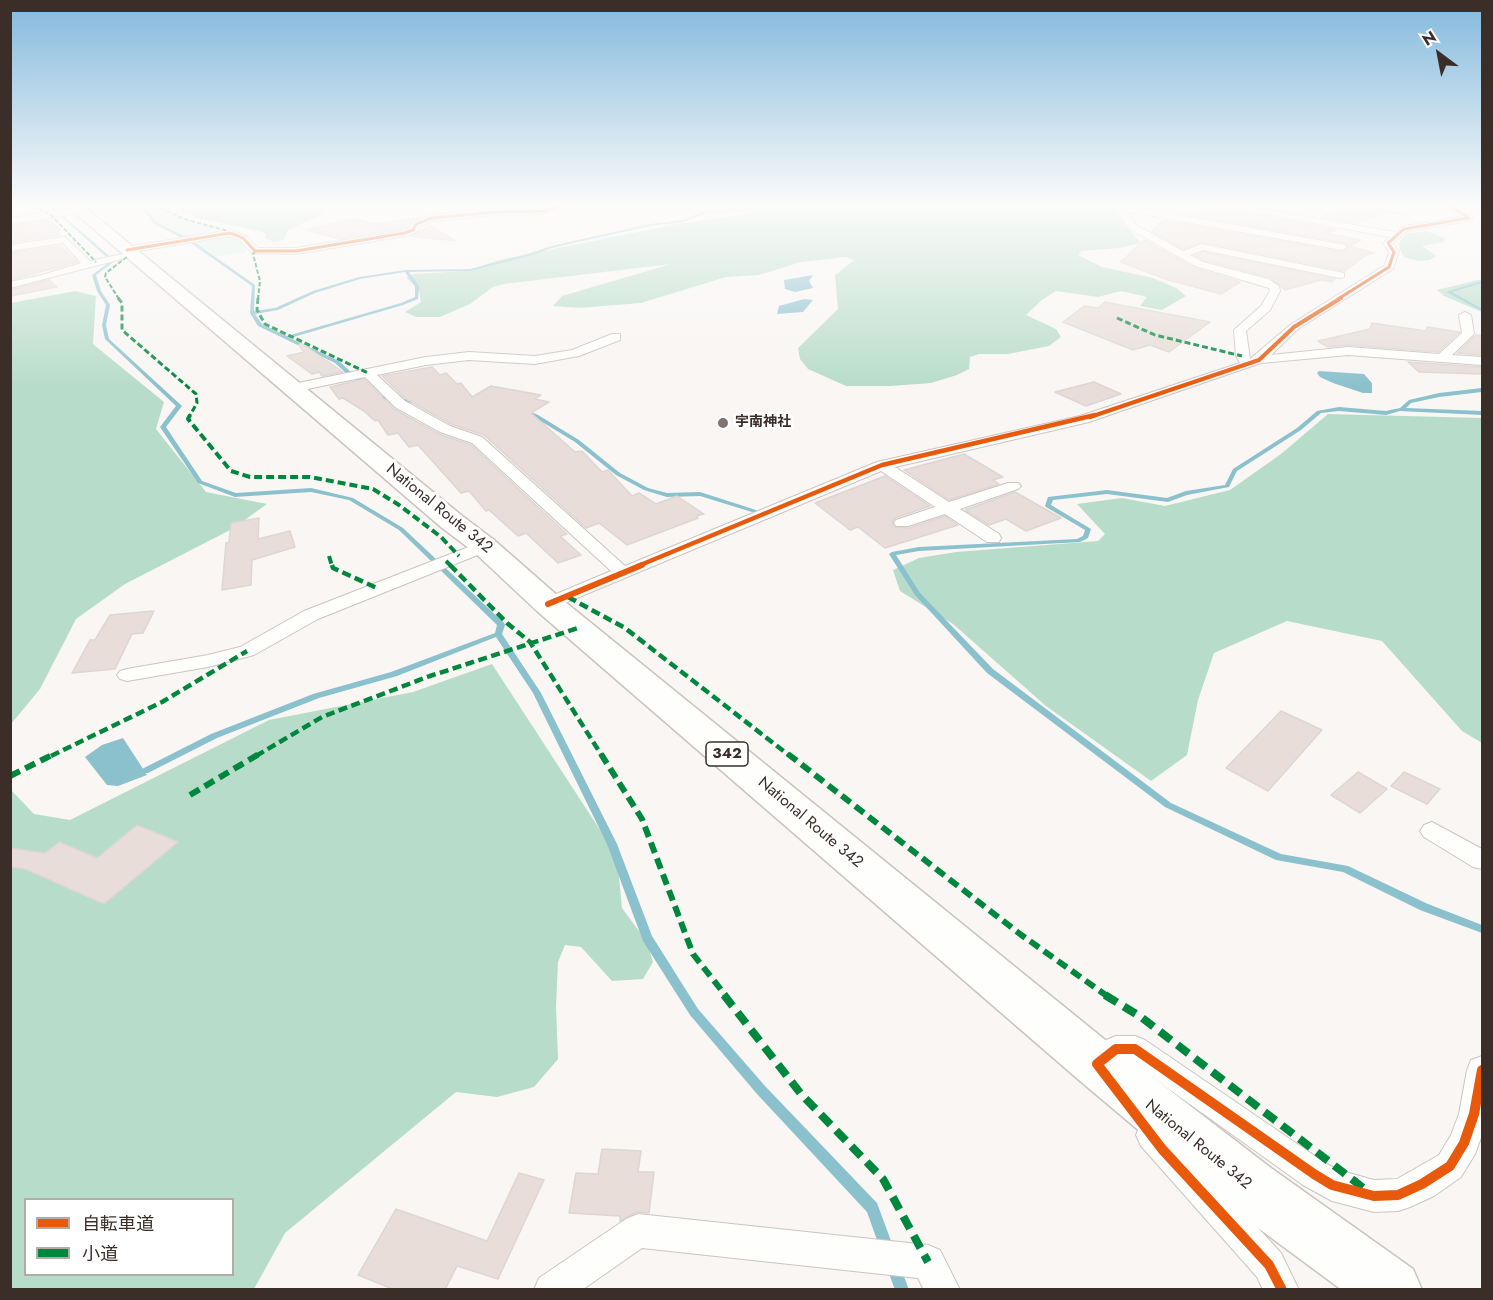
<!DOCTYPE html>
<meta charset="utf-8">
<style>
body{margin:0}
#map{position:relative;width:1493px;height:1300px;overflow:hidden;background:#f9f6f4;font-family:Jost,"Noto Sans JP",sans-serif}
canvas{display:block}
.frame{position:absolute;inset:0;border:12px solid #3b2e29;pointer-events:none}
.legend{position:absolute;left:24px;top:1198px;width:210px;height:78px;box-sizing:border-box;background:#fff;border:2px solid #b1aba9;margin:0;padding:8px 10px;list-style:none;font-size:18px;color:#3b2e29}
.legend li{display:flex;align-items:center;gap:12px;height:30px}
.legend b{width:30px;border:2px solid #b1aba9}
.north{position:absolute;left:1409px;top:24px;width:60px;height:60px;-webkit-text-stroke:4px #fff;paint-order:stroke;rotate:328deg;font-size:16px;font-weight:700;line-height:24px;text-align:center;color:#3b2e29}
.north::after{content:'';display:block;margin:auto;width:21px;height:27px;background:#3b2e29;clip-path:polygon(50% 0,100% 100%,50% 72%,0 100%)}
</style>
<div id="map">
<canvas width="1493" height="1300"></canvas>
<div class="frame"></div>
<ul class="legend">
<li><b style="height:8px;background:#e8590c"></b>自転車道</li>
<li><b style="height:8px;background:#00873e"></b>小道</li>
</ul>
<div class="north">N</div>
</div>
<script>
const ctx = document.querySelector('canvas').getContext('2d');
ctx.lineJoin = 'round';
function fillPath(path, color) {
  ctx.fillStyle = color;
  ctx.fill(path, 'evenodd');
}
function toPath(rows) {
  const path = new Path2D();
  for (const r of rows) {
    path.moveTo(r[0], r[1]);
    for (let i = 2; i < r.length; i += 2) path.lineTo(r[i], r[i + 1]);
  }
  return path;
}
function stroke(path, color, width, dash) {
  ctx.strokeStyle = color;
  ctx.lineWidth = width;
  ctx.lineCap = dash ? 'butt' : 'round';
  ctx.setLineDash(dash || []);
  ctx.stroke(path);
}
function write(font, color, halo, rows, align = 'center') {
  ctx.font = font + ' Jost,"Noto Sans JP",sans-serif';
  ctx.lineWidth = 6;
  ctx.setLineDash([]);
  ctx.textBaseline = 'middle';
  ctx.strokeStyle = halo;
  ctx.fillStyle = color;
  for (const [text, x, y, turn = 0] of rows) {
    ctx.save();
    ctx.translate(x, y);
    ctx.rotate((+turn || 0) * Math.PI / 180);
    ctx.textAlign = isNaN(turn) ? turn : align;
    if (halo) ctx.strokeText(text, 0, 0);
    ctx.fillText(text, 0, 0);
    ctx.restore();
  }
}
fillPath(toPath([
 [151,205,181,218,218,230,187,237,157,223,143,206],
 [227,234,240,238,246,252,216,257,193,240]
]), '#daf2e4');
fillPath(toPath([
 [170,205,325,205,322,214,287,231,284,240,274,242,265,238,266,234,263,232,197,218],
 [749,205,1112,205,1118,210,1119,218,1141,243,1120,248,1082,251,1078,255,1102,267,1153,278,1176,288,1186,296,1162,310,1140,306,1147,297,1121,291,1098,297,1056,291,1042,300,1026,315,1056,329,1061,337,1049,346,1008,354,979,354,970,357,969,369,957,375,931,383,890,386,846,386,808,369,800,359,798,348,838,309,835,275,854,260,846,257,801,262,759,275,726,277,641,303,579,308,553,306,562,296,671,264,504,284,493,287,470,304,440,317,416,317,405,312,421,302,419,291,406,277,414,274,466,271,499,260,677,224,755,213],
 [1426,231,1445,238,1443,242,1422,246,1437,256,1429,260,1418,261,1404,257,1398,244,1406,234],
 [1482,279,1482,312,1444,296,1437,290],
 [75,291,96,296,93,344,164,402,156,429,206,492,267,504,232,529,125,584,76,619,40,689,11,724,11,303],
 [1328,414,1482,418,1482,743,1462,731,1382,641,1287,621,1214,653,1198,700,1187,755,1151,781,1046,706,953,624,900,591,893,570,919,558,956,552,1098,541,1105,534,1077,504,1122,498,1165,506,1230,490,1281,454],
 [492,664,617,856,622,908,647,942,653,962,643,979,612,981,581,947,565,945,558,962,556,1006,558,1059,534,1087,497,1097,456,1092,285,1233,254,1289,11,1289,10,789,34,814,70,820,269,720,413,692],
 [26,1200,232,1200,232,1274,26,1274]
]), '#b8dcca');
fillPath(toPath([
 [813,275,809,281,813,288,795,292,785,289,784,280],
 [804,299,813,300,803,312,777,314,779,306],
 [1319,371,1364,374,1372,383,1372,393,1363,393,1333,383,1320,377,1317,373],
 [123,738,147,775,118,786,107,785,85,757,102,745]
]), '#8ac1cd');
fillPath(toPath([
 [48,205,51,205,115,261,96,275,101,291,110,305,106,325,109,339,182,406,166,427,202,481,236,493,311,488,353,498,403,528,504,623,505,625,502,634,541,693,617,844,652,936,698,1009,765,1086,877,1203,894,1249,892,1254,887,1256,882,1254,867,1212,757,1094,690,1015,643,941,607,844,533,693,496,637,397,676,319,698,217,738,148,773,142,773,141,771,142,769,211,734,313,694,391,672,495,633,497,625,399,530,349,500,311,492,235,497,198,483,160,427,176,406,105,339,102,325,106,305,97,291,92,275,111,261,48,205],
 [140,205,143,205,156,222,190,239,255,285,254,311,275,308,313,291,359,277,406,270,470,269,531,253,551,246,650,224,683,220,705,211,757,208,759,209,706,213,684,222,650,226,552,248,533,255,470,271,409,272,419,286,418,299,403,305,290,338,339,361,351,372,362,378,380,396,422,401,423,402,420,404,376,398,358,380,347,374,335,363,258,326,250,313,252,286,188,241,154,224,140,205],
 [405,272,415,286,415,297,401,303,287,336,262,324,255,314,278,310,315,293,360,279,405,272],
 [1482,281,1482,283,1452,292,1482,309,1482,311,1446,292,1482,281],
 [1482,388,1482,392,1439,397,1411,403,1406,408,1482,411,1482,415,1400,411,1386,415,1339,411,1321,413,1301,430,1237,471,1229,487,1187,495,1168,502,1107,494,1053,500,1051,505,1091,529,1088,538,1080,542,919,551,896,555,920,593,993,669,1171,803,1281,854,1348,866,1428,904,1482,925,1482,933,1420,910,1343,872,1276,860,1165,807,987,673,915,595,889,554,892,552,919,547,1077,539,1083,536,1085,530,1046,507,1045,506,1048,497,1107,490,1167,498,1186,491,1225,485,1233,469,1297,428,1317,411,1339,407,1386,411,1400,408,1409,400,1439,393,1482,388],
 [524,409,538,415,579,440,620,473,648,488,667,493,700,492,756,510,757,511,756,512,752,512,700,496,667,497,644,490,616,475,575,442,534,417,522,412,521,411,524,409],
 [894,1261,899,1263,909,1290,895,1290,887,1268,889,1263,894,1261]
]), '#8ac1cd');
const building = toPath([
 [1214,205,1229,205,1237,207,1237,210,1242,212,1336,230,1325,233,1361,240,1349,246,1374,253,1366,255,1345,271,1202,242,1183,249,1152,231,1163,220,1342,252,1349,247,1345,243,1192,215,1214,205],
 [1346,205,1361,205,1387,213,1356,223,1322,217,1346,205],
 [354,218,375,224,419,218,402,229,340,239,306,230,354,218],
 [49,220,61,230,56,231,60,235,14,242,10,236,10,226,49,220],
 [430,225,455,241,411,236,430,225],
 [1144,240,1194,268,1240,282,1221,294,1165,279,1121,262,1144,240],
 [61,246,77,262,10,280,10,253,61,246],
 [1203,252,1335,279,1332,282,1321,280,1285,290,1269,277,1204,260,1195,255,1203,252],
 [49,280,57,287,10,296,10,290,49,280],
 [1105,302,1210,322,1169,352,1150,345,1133,350,1063,322,1084,306,1098,308,1105,302],
 [1372,323,1426,331,1427,327,1460,332,1438,352,1348,345,1328,347,1318,341,1370,329,1372,323],
 [1476,335,1482,336,1482,355,1457,353,1476,335],
 [301,343,343,372,322,376,319,372,312,374,287,356,304,352,299,345,301,343],
 [1408,362,1482,367,1482,374,1419,372,1408,362],
 [432,367,440,375,446,373,457,384,461,383,472,397,491,386,541,395,535,399,549,402,531,413,575,452,582,451,602,472,608,470,632,496,639,493,656,504,677,496,704,514,696,516,698,518,627,545,599,523,586,528,484,435,451,424,406,399,382,376,432,367],
 [364,379,394,409,439,434,471,445,567,534,560,536,581,555,558,563,526,533,518,536,489,510,486,511,469,491,461,493,418,445,409,447,398,433,388,435,378,420,375,421,364,411,343,398,339,399,330,387,364,379],
 [1094,382,1121,394,1086,406,1055,392,1094,382],
 [964,454,1003,477,993,480,999,484,949,500,904,470,964,454],
 [885,476,930,506,895,518,892,522,894,527,909,528,945,516,958,525,885,548,858,527,850,530,815,503,885,476],
 [1015,492,1061,518,1026,531,1006,519,989,525,965,510,1015,492],
 [259,518,258,539,290,531,295,547,252,560,251,585,222,590,226,543,229,542,231,523,259,518],
 [154,611,143,633,132,634,115,669,72,673,90,640,95,640,110,615,154,611],
 [1281,711,1322,730,1268,791,1226,768,1281,711],
 [1358,772,1387,789,1360,813,1331,795,1358,772],
 [1404,772,1440,789,1427,804,1391,786,1404,772],
 [137,825,178,842,104,904,25,869,10,867,10,848,45,853,59,842,97,858,137,825],
 [602,1149,641,1151,638,1172,654,1172,649,1213,637,1212,620,1221,620,1216,569,1213,576,1173,598,1174,602,1149],
 [519,1173,544,1180,498,1279,457,1266,445,1290,395,1290,358,1275,396,1209,487,1241,519,1173]
]);
fillPath(building, '#e8ddd8');
stroke(building, '#ddd6d2', 1.5);
const minor = toPath([
 [552,205,566,205,543,214,495,215,433,221,420,226,416,232,405,236,296,254,252,253,240,240,229,236,127,253,122,250,127,247,230,230,246,236,258,248,296,248,403,231,409,228,413,222,432,215,495,209,542,208,552,205],
 [1239,205,1395,232,1404,226,1461,217,1444,205,1455,205,1472,216,1473,218,1469,221,1407,231,1393,243,1399,252,1393,269,1298,329,1271,355,1348,347,1439,354,1462,333,1459,315,1465,312,1471,315,1474,334,1452,355,1482,357,1482,365,1348,355,1261,363,1089,422,895,467,949,502,1008,483,1018,483,1021,486,1018,489,960,509,999,534,1001,538,999,542,987,542,945,514,908,526,896,526,894,523,896,520,935,507,881,471,548,610,542,608,539,604,542,600,611,571,472,443,440,432,395,407,365,377,293,392,286,388,293,384,426,357,469,352,535,356,572,350,612,334,620,334,620,340,579,356,535,364,469,360,426,365,377,375,405,401,450,426,482,437,625,566,877,462,1080,416,1240,363,1236,356,1234,330,1261,306,1270,291,1269,288,1195,266,1130,229,1121,218,1120,209,1136,207,1345,245,1347,247,1342,250,1136,213,1128,213,1136,225,1183,251,1202,244,1344,273,1344,277,1340,278,1203,250,1190,255,1203,262,1268,279,1279,286,1280,291,1270,310,1246,331,1250,359,1290,325,1385,265,1389,252,1383,243,1390,237,1242,210,1239,209,1239,205],
 [1363,205,1402,208,1400,205,1409,205,1413,212,1409,215,1363,205],
 [78,208,81,209,81,213,10,224,10,218,78,208],
 [65,237,90,261,132,252,137,255,10,288,10,282,42,275,81,263,63,243,10,251,10,245,65,237],
 [484,541,490,542,492,546,490,550,318,619,254,655,208,667,127,681,120,679,117,675,120,671,127,669,208,655,240,647,304,611,484,541],
 [1432,822,1482,849,1482,869,1473,867,1424,837,1420,831,1424,825,1432,822],
 [1116,1036,1135,1036,1145,1040,1325,1163,1338,1170,1374,1180,1397,1179,1439,1155,1451,1135,1459,1114,1467,1070,1471,1060,1482,1056,1482,1135,1475,1154,1461,1177,1434,1196,1410,1207,1398,1211,1374,1212,1332,1201,1303,1185,1131,1062,1122,1062,1107,1074,1097,1078,1087,1074,1082,1064,1087,1054,1106,1040,1116,1036],
 [1152,1120,1163,1124,1281,1253,1299,1290,1263,1290,1257,1277,1141,1146,1136,1135,1141,1124,1152,1120],
 [638,1214,928,1245,940,1250,960,1290,924,1290,918,1278,642,1248,582,1290,534,1290,539,1278,626,1219,638,1214]
]);
const trunk = toPath([
 [66,205,82,205,461,515,494,540,559,597,1115,1048,1271,1168,1413,1269,1422,1290,1342,1290,1231,1208,1079,1080,537,611,474,552,441,527,66,205]
]);
stroke(minor, '#ccc4c1', 2);
stroke(trunk, '#ccc4c1', 3);
fillPath(minor, '#fefefd');
fillPath(trunk, '#fefefd');
stroke(toPath([
 [33,205,51,215,96,262],
 [155,205,184,219,228,231],
 [255,251,253,254,260,281,258,299],
 [119,299,105,277,106,273,128,256]
]), '#00873e', 2, [4.5, 2]);
stroke(toPath([
 [118,298,122,303,122,330,196,394,197,403,189,417],
 [258,298,257,310,265,324,368,373],
 [1117,318,1155,335,1242,356]
]), '#00873e', 3, [6, 3]);
stroke(toPath([
 [190,415,188,419,231,471,250,477,310,477,373,489,399,505,441,537,459,556],
 [329,556,332,566],
 [446,561,451,566]
]), '#00873e', 4, [8, 4]);
stroke(toPath([
 [332,565,333,568,377,588],
 [450,565,507,623,530,642,602,756],
 [568,597,625,628,790,756],
 [51,756,162,702,247,651],
 [256,756,322,717,430,676,578,628]
]), '#00873e', 4.5, [9, 4.5]);
stroke(toPath([
 [601,754,642,819,693,954,726,996],
 [788,754,1020,934,1107,996],
 [10,776,54,754],
 [190,795,259,754]
]), '#00873e', 6, [11, 6]);
stroke(toPath([
 [724,995,801,1094,883,1179,928,1262],
 [1105,995,1141,1017,1366,1190]
]), '#00873e', 8, [14, 8]);
stroke(toPath([
 [127,250,230,233,243,238,255,251,296,251,405,233,413,230,416,224,432,218,495,212,543,211,562,205],
 [1338,299,1389,267,1394,252,1388,243,1404,229,1469,218,1448,205]
]), '#e8590c', 3);
stroke(toPath([
 [1090,417,1259,360,1294,327,1341,298]
]), '#e8590c', 4);
stroke(toPath([
 [638,566,882,465,1095,415]
]), '#e8590c', 4.5);
stroke(toPath([
 [548,604,642,565]
]), '#e8590c', 6);
stroke(toPath([
 [1282,1290,1269,1265,1162,1149,1097,1064,1116,1049,1135,1049,1314,1174,1332,1185,1374,1196,1398,1195,1422,1184,1450,1166,1464,1143,1474,1114,1482,1070]
]), '#e8590c', 10);
const sky = ctx.createLinearGradient(0, 0, 0, 387);
sky.addColorStop(0, '#82b9dd');
sky.addColorStop(0.53, '#fcfbfa');
sky.addColorStop(1, '#fcfbfa00');
ctx.fillStyle = sky;
ctx.fillRect(0, 0, 1493, 387);
for (const [x, y, r, color] of [
 [723,423,6,"#7e7470"]
]) {
  const dot = new Path2D();
  dot.arc(x, y, r, 0, 2 * Math.PI);
  ctx.fillStyle = color;
  ctx.fill(dot);
  stroke(dot, '#fff', 2);
}
write('bold 14px', '#3b2e29', '#fff', [
 ["宇南神社",735,423]
], 'left');
for (const [x, y, w] of [
 [727,754,42]
]) {
  const box = new Path2D();
  box.roundRect(x - w / 2, y - 12, w, 24, 4.5);
  ctx.fillStyle = '#fff';
  ctx.fill(box);
  stroke(box, '#3b2e29', 1.5);
}
write('bold 15px', '#3b2e29', null, [
 ["342",727,754]
]);
write('16px', '#3b2e29', '#fff', [
 ["National Route 342",439,509,39],
 ["National Route 342",810,823,40],
 ["National Route 342",1198,1145,39]
]);
</script>
